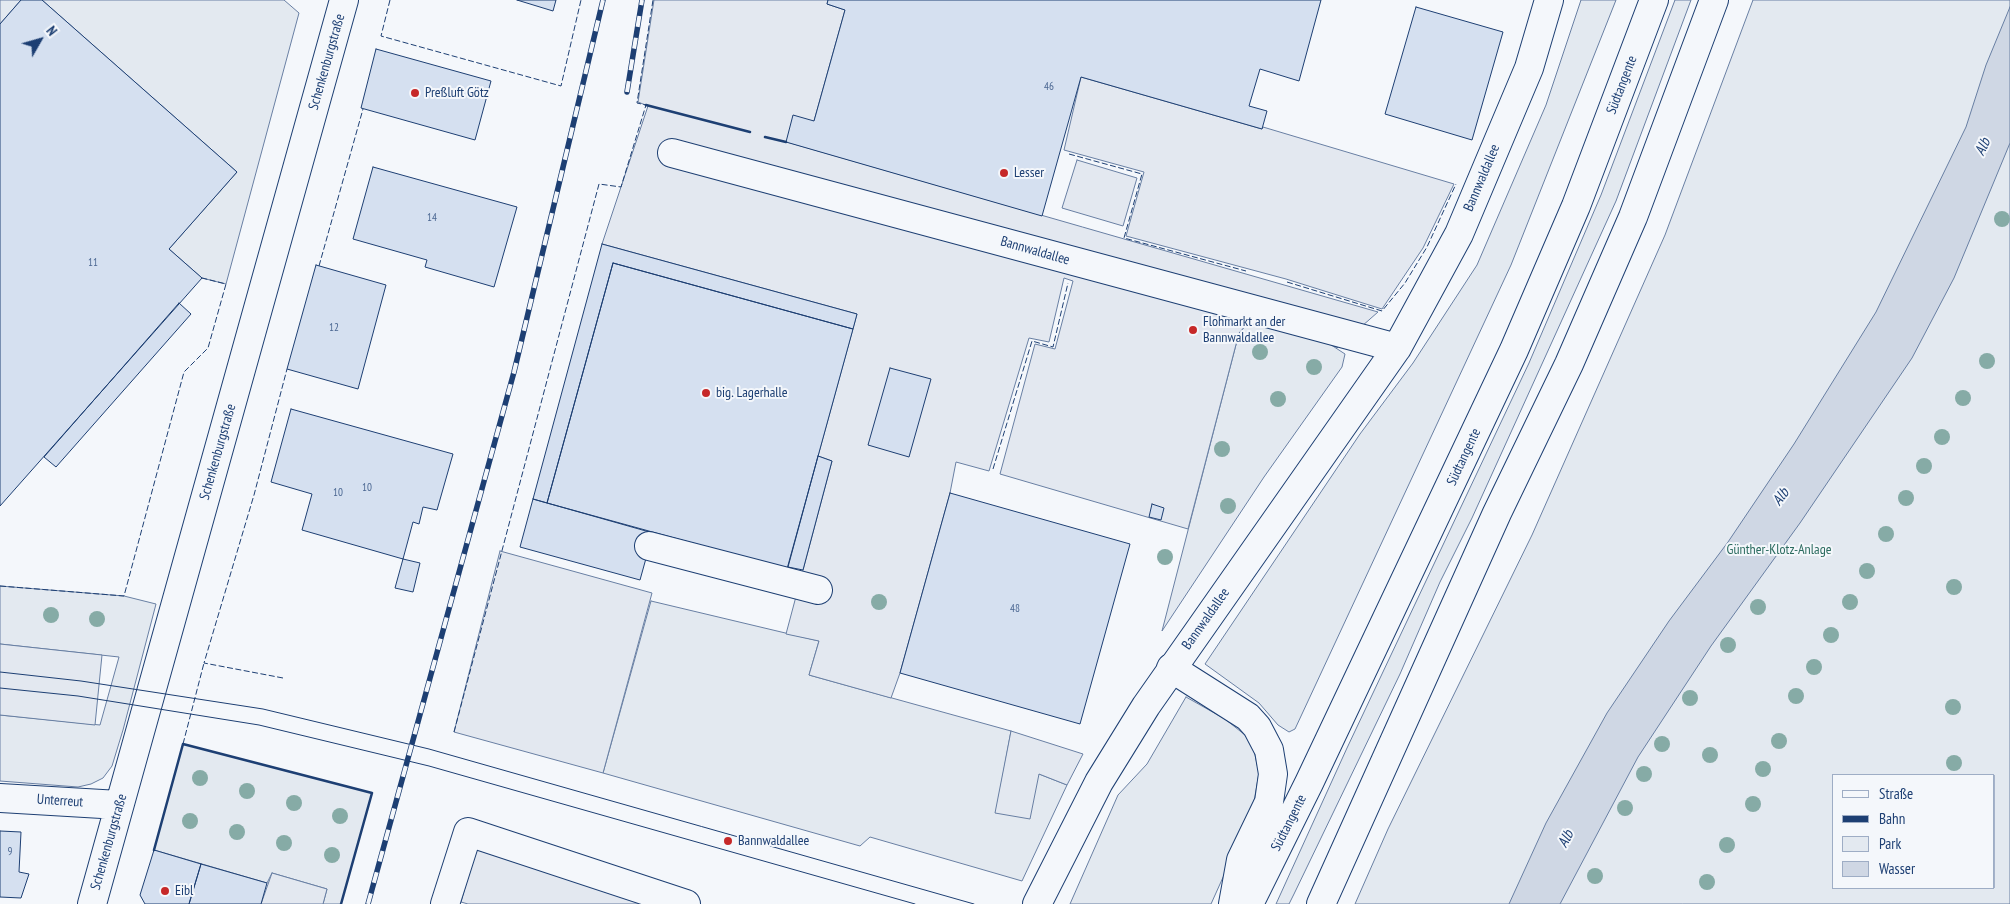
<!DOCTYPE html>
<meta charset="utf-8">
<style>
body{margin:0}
#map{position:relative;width:2010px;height:904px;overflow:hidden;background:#f4f7fb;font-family:"PT Sans Narrow",sans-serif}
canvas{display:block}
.legend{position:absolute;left:1832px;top:774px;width:162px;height:115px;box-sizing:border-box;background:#f4f7fb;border:1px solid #9eadc5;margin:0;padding:6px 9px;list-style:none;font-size:15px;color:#1d3f73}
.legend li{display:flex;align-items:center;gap:10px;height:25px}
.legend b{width:25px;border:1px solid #9eadc5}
.north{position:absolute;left:15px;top:15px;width:50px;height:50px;-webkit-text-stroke:4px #f4f7fb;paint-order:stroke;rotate:52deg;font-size:14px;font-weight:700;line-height:20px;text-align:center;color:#1d3f73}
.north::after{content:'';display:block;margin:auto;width:18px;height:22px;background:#1d3f73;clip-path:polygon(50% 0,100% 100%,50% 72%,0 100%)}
</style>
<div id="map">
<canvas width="2010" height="904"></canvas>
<ul class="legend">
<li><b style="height:6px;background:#f4f7fb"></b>Straße</li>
<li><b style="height:6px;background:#1d3f73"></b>Bahn</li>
<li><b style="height:14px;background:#e3e9f0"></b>Park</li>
<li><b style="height:14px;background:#cfd7e4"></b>Wasser</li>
</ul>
<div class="north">N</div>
</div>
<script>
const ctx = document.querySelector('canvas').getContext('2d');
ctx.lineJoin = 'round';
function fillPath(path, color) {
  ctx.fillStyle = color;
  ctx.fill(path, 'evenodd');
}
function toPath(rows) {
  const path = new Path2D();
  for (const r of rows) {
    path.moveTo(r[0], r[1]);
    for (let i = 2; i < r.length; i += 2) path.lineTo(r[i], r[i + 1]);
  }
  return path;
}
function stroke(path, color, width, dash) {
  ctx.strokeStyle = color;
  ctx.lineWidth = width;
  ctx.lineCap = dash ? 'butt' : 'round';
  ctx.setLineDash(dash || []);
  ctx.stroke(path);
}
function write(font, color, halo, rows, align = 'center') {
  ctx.font = font + ' "PT Sans Narrow",sans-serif';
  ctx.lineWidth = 4;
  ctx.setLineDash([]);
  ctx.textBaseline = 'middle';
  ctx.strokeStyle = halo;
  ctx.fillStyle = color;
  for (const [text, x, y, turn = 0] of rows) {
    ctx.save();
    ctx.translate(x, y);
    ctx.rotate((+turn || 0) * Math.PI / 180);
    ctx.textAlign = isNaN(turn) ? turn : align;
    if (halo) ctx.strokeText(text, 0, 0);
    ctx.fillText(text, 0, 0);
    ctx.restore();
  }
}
const green = toPath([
 [0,0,21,0,0,24,0,0],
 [42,0,284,0,299,13,226,284,202,278,169,249,237,172,42,0],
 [1581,0,1616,0,1511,265,1295,729,1289,732,1278,725,1259,703,1205,664,1360,434,1413,363,1477,265,1546,105,1581,0],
 [1675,0,1691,0,1616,201,1472,518,1440,582,1400,674,1294,894,1289,904,1276,904,1347,748,1529,363,1601,195,1675,0],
 [1753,0,2010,0,2010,904,1355,904,1388,829,1532,535,1665,235,1753,0],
 [1834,775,1994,775,1994,888,1834,888,1834,775],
 [1254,321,1322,339,1345,354,1342,367,1264,477,1162,631,1239,333,1247,324,1254,321],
 [0,586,124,596,156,604,123,730,112,766,103,778,91,784,78,787,0,781,0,715,100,725,119,657,0,644,0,586],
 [651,601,819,641,809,675,1011,731,996,813,1039,774,1067,785,1022,881,870,837,860,846,603,773,651,601],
 [1186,697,1225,719,1245,735,1253,746,1259,773,1252,813,1211,904,1070,904,1118,795,1147,764,1186,697],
 [183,744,372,793,341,904,323,904,327,889,272,873,267,883,154,850,183,744]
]);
fillPath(green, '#e3e9f0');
stroke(green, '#687fa3', 1);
const parking = toPath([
 [654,0,828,0,827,4,845,10,814,121,787,142,1378,312,1337,348,1322,339,1254,321,1247,324,1239,333,1188,529,1000,474,1035,344,1055,349,1073,281,1064,278,1049,342,1029,338,989,471,956,462,950,493,900,673,891,698,809,675,819,641,786,634,832,461,818,456,857,314,602,244,648,106,638,102,654,0],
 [1081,77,1262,129,1263,127,1454,184,1423,248,1382,309,1286,279,1126,236,1144,172,1064,150,1081,77],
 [1077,160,1137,178,1123,226,1062,208,1077,160],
 [500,551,652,593,603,773,454,732,500,551],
 [0,644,102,655,95,725,0,715,0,644],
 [1011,731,1083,754,1067,785,1039,774,1030,819,995,813,1011,731],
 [477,844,653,904,468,904,461,902,477,844],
 [272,873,327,889,323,904,261,904,272,873]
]);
fillPath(parking, '#e3e8f0');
stroke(parking, '#687fa3', 1);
const water = toPath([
 [2010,7,2010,143,1954,278,1912,358,1800,523,1711,646,1638,757,1560,904,1509,904,1546,823,1607,713,1669,621,1728,542,1794,444,1876,312,1966,127,1986,65,2010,7]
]);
fillPath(water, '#cfd7e4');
stroke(water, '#687fa3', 1);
const building = toPath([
 [21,0,42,0,237,172,169,249,202,278,0,506,0,24,21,0],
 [517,0,556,0,553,11,517,0],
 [828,0,1321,0,1299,81,1260,69,1249,106,1267,111,1262,129,1081,77,1042,216,786,142,793,115,814,121,845,10,827,4,828,0],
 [1416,7,1503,32,1472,140,1385,114,1416,7],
 [376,49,491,81,475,140,361,108,376,49],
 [373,167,517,207,494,287,425,267,427,260,353,239,373,167],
 [602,244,857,314,853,329,613,263,547,503,533,499,602,244],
 [613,263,853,329,787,569,547,503,613,263],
 [316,265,386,285,358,389,287,369,316,265],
 [179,303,191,314,56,467,44,457,179,303],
 [890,368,931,379,909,457,868,445,890,368],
 [291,409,453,454,437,510,423,507,419,524,413,522,403,559,302,530,312,494,271,482,291,409],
 [818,456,832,461,803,570,788,567,818,456],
 [950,493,1130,544,1080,724,900,673,950,493],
 [533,499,653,533,640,580,520,547,533,499],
 [1152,504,1164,508,1161,520,1149,517,1152,504],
 [403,559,420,563,413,592,395,588,403,559],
 [0,831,21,832,19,872,29,874,21,898,0,897,0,831],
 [154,850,201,864,189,904,145,904,140,895,154,850],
 [201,864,267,883,261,904,189,904,201,864]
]);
fillPath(building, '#d5e0f0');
stroke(building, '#1d3f73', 1);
const minor = toPath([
 [672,153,1397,348],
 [649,546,818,590],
 [0,798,119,805],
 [92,904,344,0],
 [445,904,468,832,686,904],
 [1037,904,1099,782,1146,706,1397,348,1459,234,1529,68,1549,0]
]);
const highway = toPath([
 [1171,668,1248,717,1257,727,1269,750,1273,774,1269,802,1241,860,1233,904],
 [1249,904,1309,783,1514,350,1576,206,1654,0],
 [1321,904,1497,513,1569,364,1633,217,1714,0]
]);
stroke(minor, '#1d3f73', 30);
stroke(highway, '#1d3f73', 30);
stroke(minor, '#f4f7fb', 28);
stroke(highway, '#f4f7fb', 28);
stroke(toPath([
 [0,672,81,681,263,709,429,749,974,904],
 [0,688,78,696,259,725,429,766,915,904]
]), '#1d3f73', 1);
const rail = toPath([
 [627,92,642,0],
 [368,904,514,372,603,0]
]);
stroke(rail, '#1d3f73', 5.5);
stroke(rail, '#f4f7fb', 4, [11]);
stroke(toPath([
 [390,0,381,36,561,86,581,0],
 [1069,154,1142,174,1124,238,1246,271],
 [319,266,363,109],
 [1287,282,1382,311,1405,283,1427,247,1456,184],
 [993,469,1032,341,1053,347,1068,283],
 [0,586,124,596,184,372,208,348,226,284,202,278],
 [283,678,204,663,254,495,287,369],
 [454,732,599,184,621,187,646,105,637,103,653,0],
 [183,744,204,663]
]), '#1d3f73', 1, [6, 2.5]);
stroke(toPath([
 [646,105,750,132],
 [765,137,786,142],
 [154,850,183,744,372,793,341,904]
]), '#1d3f73', 2.5);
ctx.fillStyle = '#86aba6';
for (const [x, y] of [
 [2002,219],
 [1260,352],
 [1987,361],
 [1314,367],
 [1963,398],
 [1278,399],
 [1942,437],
 [1222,449],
 [1924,466],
 [1906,498],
 [1228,506],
 [1886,534],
 [1165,557],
 [1867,571],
 [1954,587],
 [879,602],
 [1850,602],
 [1758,607],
 [51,615],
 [97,619],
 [1831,635],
 [1728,645],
 [1814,667],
 [1796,696],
 [1690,698],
 [1953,707],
 [1779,741],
 [1662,744],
 [1710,755],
 [1954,763],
 [1763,769],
 [1644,774],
 [200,778],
 [247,791],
 [294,803],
 [1753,804],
 [1625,808],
 [340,816],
 [190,821],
 [237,832],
 [284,843],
 [1727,845],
 [332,855],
 [1595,876],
 [1707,882]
]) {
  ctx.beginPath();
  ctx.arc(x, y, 8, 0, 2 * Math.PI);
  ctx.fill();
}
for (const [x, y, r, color] of [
 [415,93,5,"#c62828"],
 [1004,173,5,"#c62828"],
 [1193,330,5,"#c62828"],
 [706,393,5,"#c62828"],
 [728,841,5,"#c62828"],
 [165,891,5,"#c62828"]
]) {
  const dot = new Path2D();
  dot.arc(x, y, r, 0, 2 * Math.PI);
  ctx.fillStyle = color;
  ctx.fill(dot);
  stroke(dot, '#f4f7fb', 2);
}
write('11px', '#4b6792', null, [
 ["46",1049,87],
 ["14",432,218],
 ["11",93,263],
 ["12",334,328],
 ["10",367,488],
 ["10",338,493],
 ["48",1015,609],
 ["9",10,852]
]);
write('14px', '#1d3f73', '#f4f7fb', [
 ["Schenkenburgstraße",327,62,-74],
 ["Südtangente",1622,85,-69],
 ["Bannwaldallee",1482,178,-67],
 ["Bannwaldallee",1035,251,16],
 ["Schenkenburgstraße",218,452,-74],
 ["Südtangente",1464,457,-65],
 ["Bannwaldallee",1206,619,-55],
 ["Unterreut",60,801,4],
 ["Südtangente",1289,823,-63],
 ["Schenkenburgstraße",109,842,-74]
]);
write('14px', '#1d3f73', '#f4f7fb', [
 ["Preßluft Götz",425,93],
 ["Lesser",1014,173],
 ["Flohmarkt an der",1203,322],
 ["Bannwaldallee",1203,338],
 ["big. Lagerhalle",716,393],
 ["Bannwaldallee",738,841],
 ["Eibl",175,891]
], 'left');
write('14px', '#2c6c60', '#f4f7fb', [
 ["Günther-Klotz-Anlage",1779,550]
]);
write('italic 15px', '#1d3f73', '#f4f7fb', [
 ["Alb",1983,147,-65],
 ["Alb",1781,497,-54],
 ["Alb",1566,839,-63]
]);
</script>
